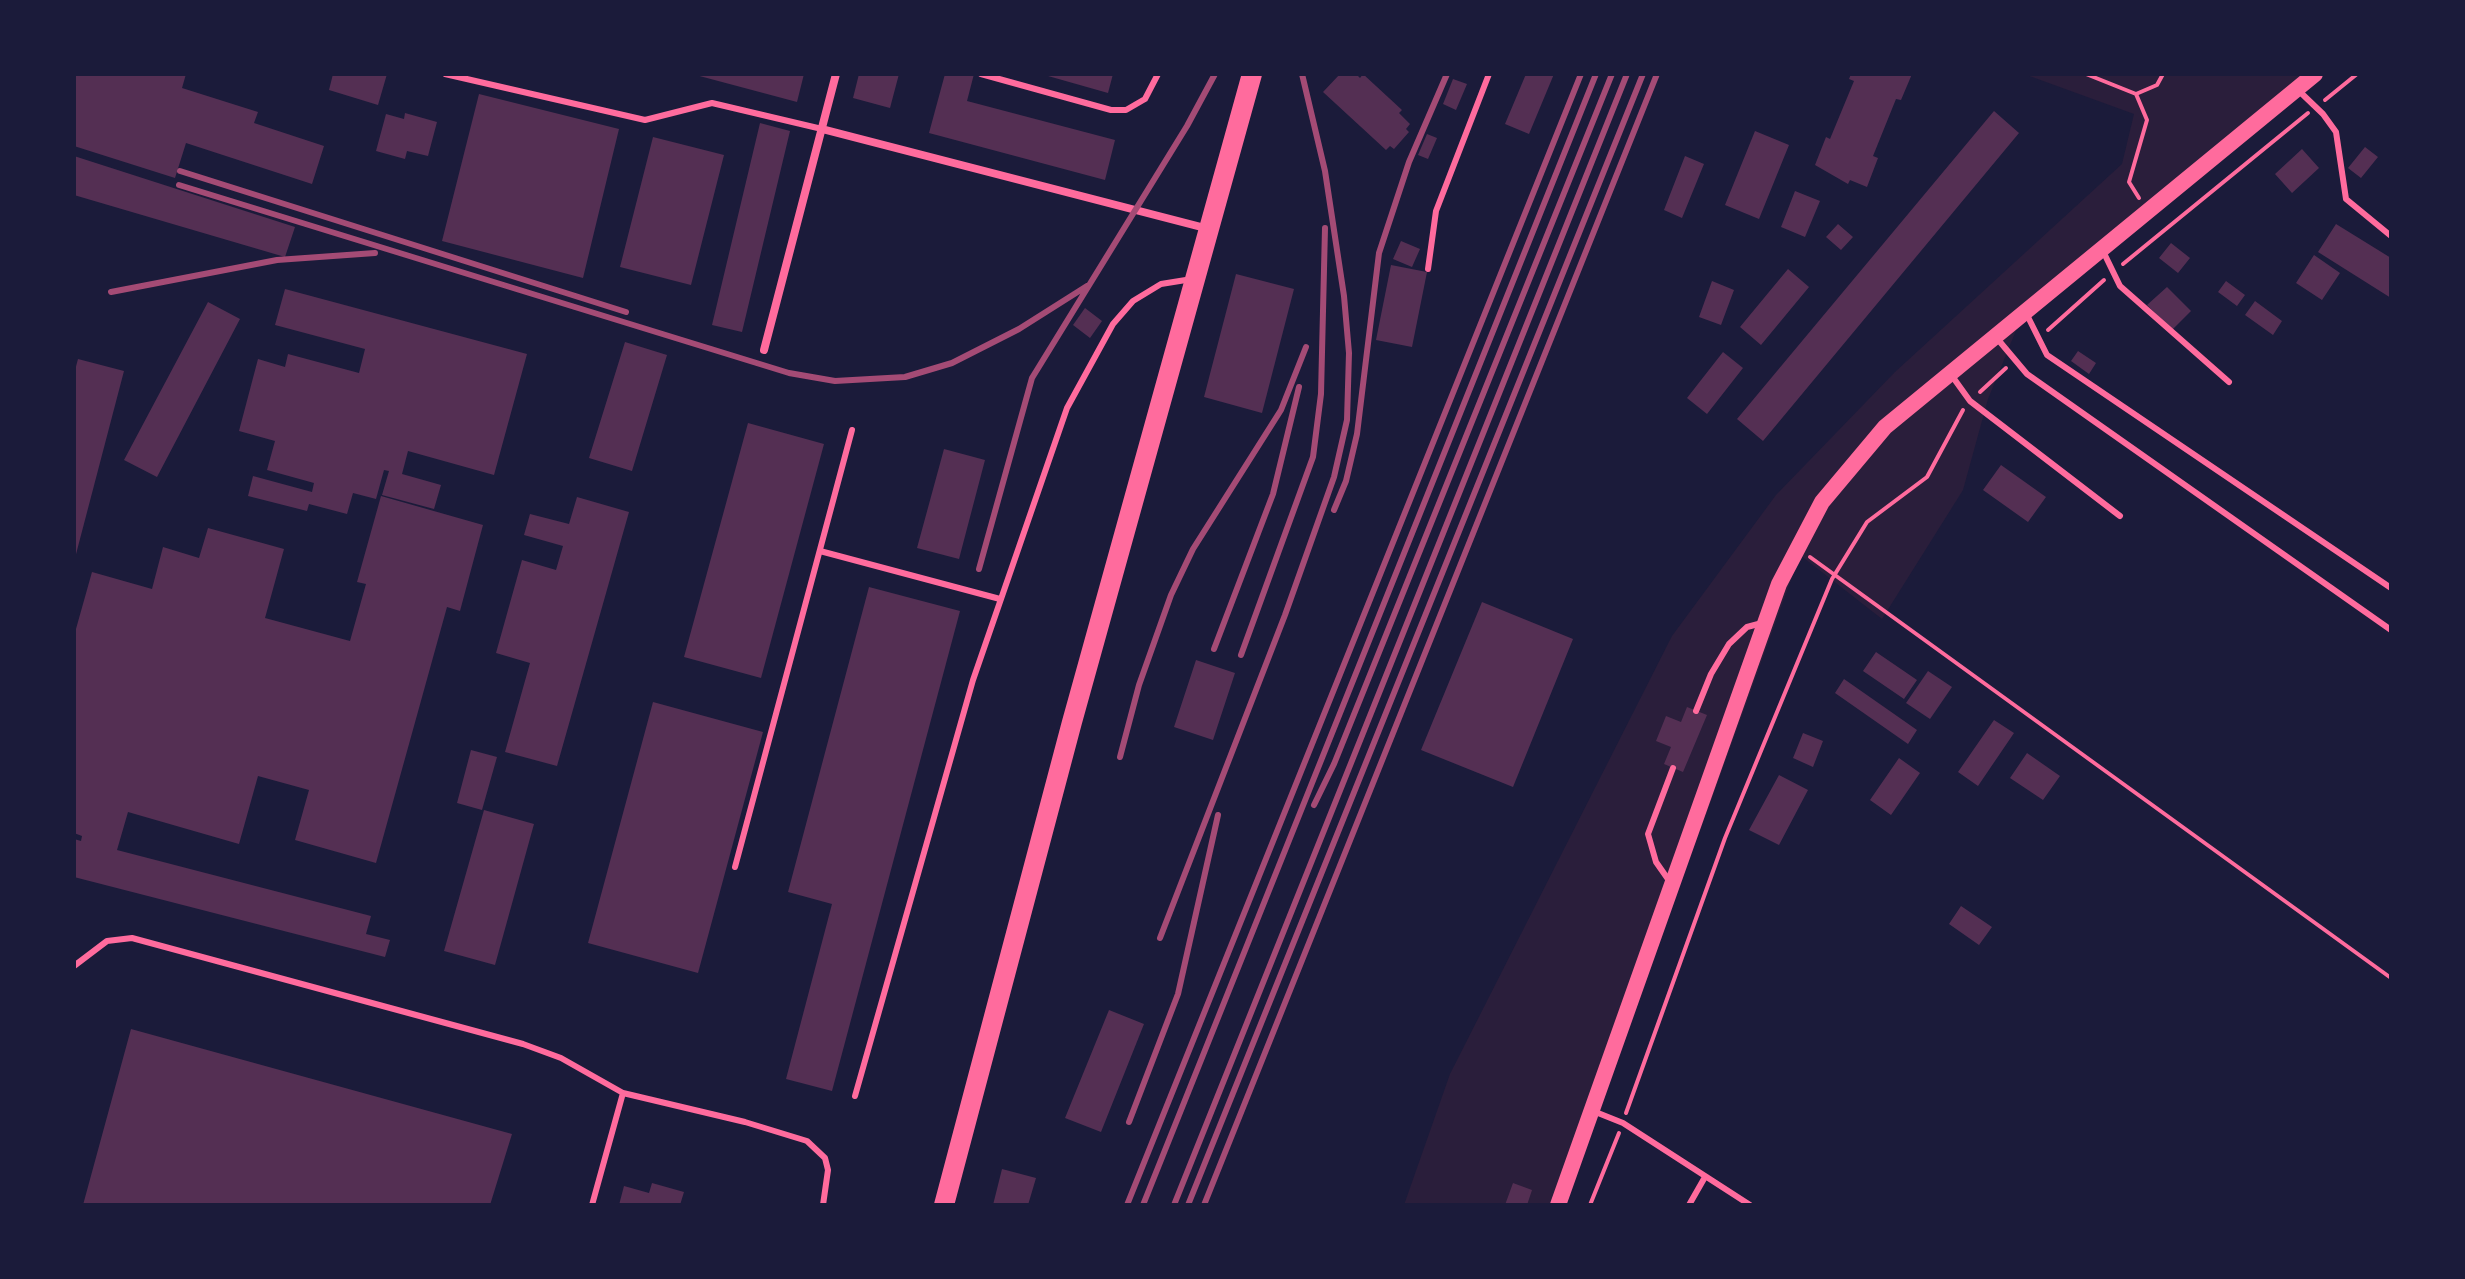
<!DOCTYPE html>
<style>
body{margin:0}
#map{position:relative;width:2465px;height:1279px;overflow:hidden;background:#1b1b3a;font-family:"Exo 2",sans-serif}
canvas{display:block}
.frame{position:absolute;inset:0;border:76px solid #1b1b3a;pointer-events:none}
</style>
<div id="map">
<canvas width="2465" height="1279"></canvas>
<div class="frame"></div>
</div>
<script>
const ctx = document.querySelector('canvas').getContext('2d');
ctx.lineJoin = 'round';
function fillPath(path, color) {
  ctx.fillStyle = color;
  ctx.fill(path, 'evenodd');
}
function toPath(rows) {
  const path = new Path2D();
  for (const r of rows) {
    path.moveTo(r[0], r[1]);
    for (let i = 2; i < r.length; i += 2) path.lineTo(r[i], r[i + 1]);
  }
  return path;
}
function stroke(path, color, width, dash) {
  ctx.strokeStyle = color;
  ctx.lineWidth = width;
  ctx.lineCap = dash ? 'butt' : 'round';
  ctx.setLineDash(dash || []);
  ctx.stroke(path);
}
fillPath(toPath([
 [2024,74,2323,74,2019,323,1988,399,1963,490,1882,619,1800,555,1703,823,1554,1205,1404,1205,1450,1074,1672,636,1776,495,1895,372,2122,164,2134,114]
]), '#2a1e3b');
fillPath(toPath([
 [74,74,186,74,182,88,258,112,254,123,324,146,312,184,186,143,175,178,74,146],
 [333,74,387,74,378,105,329,90],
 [692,74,804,74,797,102],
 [859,74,899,74,890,108,853,98],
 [945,74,974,74,967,101,1115,140,1105,180,929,133],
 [1041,74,1113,74,1108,93],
 [1340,74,1356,74,1360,78,1363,74,1402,110,1399,113,1410,124,1406,129,1409,132,1394,149,1390,146,1386,150,1323,92],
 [1526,74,1554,74,1529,134,1505,124],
 [1851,74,1912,74,1901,100,1896,99,1873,156,1878,158,1867,187,1850,180,1848,184,1815,165,1826,137,1830,139,1854,81,1849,79],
 [1453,79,1467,84,1456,110,1443,104],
 [479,94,619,129,583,278,442,241],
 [1994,111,2019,133,1763,441,1737,419],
 [405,113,437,122,428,156,407,151,405,159,376,151,386,114,404,119],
 [760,123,790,131,742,332,712,325],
 [1755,131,1789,145,1759,219,1725,205],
 [1427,134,1437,138,1428,159,1418,155],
 [653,137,724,155,691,285,620,267],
 [2365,147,2378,157,2361,178,2348,168],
 [2302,149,2319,168,2292,193,2275,174],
 [74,156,295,227,285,257,74,195],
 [1685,156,1704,164,1682,218,1664,210],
 [1795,191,1820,201,1805,237,1781,227],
 [1838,224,1853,237,1841,250,1826,237],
 [2336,224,2391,258,2391,298,2318,252],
 [1401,241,1420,249,1412,267,1393,259],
 [2171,243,2190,258,2178,273,2159,258],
 [2314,255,2340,273,2322,300,2296,283],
 [1391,265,1427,272,1412,347,1376,340],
 [1788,269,1809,287,1761,345,1740,327],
 [1236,274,1294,289,1262,413,1204,397],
 [1712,281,1734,290,1721,325,1699,317],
 [2226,281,2245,295,2237,306,2218,292],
 [2167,287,2191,311,2172,330,2147,305],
 [285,289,527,354,494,475,408,451,402,474,441,485,434,509,382,495,389,471,384,470,376,499,353,493,347,514,309,504,307,511,248,496,253,476,312,492,314,483,267,470,275,441,239,431,258,359,285,367,288,354,359,373,365,349,275,325],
 [2255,301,2282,321,2273,335,2245,315],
 [208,302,240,319,157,477,124,460],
 [1085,308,1102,321,1090,338,1073,325],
 [625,342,667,355,632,471,589,458],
 [2078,351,2096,363,2089,374,2071,361],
 [1723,352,1743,368,1707,414,1687,398],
 [78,359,124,371,75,558,74,374],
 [748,423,824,444,761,678,684,657],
 [944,449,985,460,959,559,917,548],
 [2001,465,2046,497,2028,522,1983,490],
 [381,496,483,525,460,611,447,607,376,863,295,840,309,790,258,776,239,844,128,812,117,850,371,916,366,934,390,940,385,957,74,877,74,839,81,841,82,836,74,833,74,636,92,572,152,589,163,547,199,558,208,528,284,549,265,618,350,641,366,584,357,582],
 [577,497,629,512,557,766,505,752,530,663,496,653,522,560,556,570,563,546,524,535,530,514,569,524],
 [869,587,960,611,832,1091,786,1079,832,904,788,892],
 [1482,602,1573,639,1513,787,1421,750],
 [1876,652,1917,680,1904,699,1863,671],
 [1196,660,1235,673,1213,740,1174,727],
 [1928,671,1952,687,1930,719,1906,703],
 [1844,679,1917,730,1908,744,1835,693],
 [653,702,763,732,698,973,588,943],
 [1687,707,1707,715,1683,772,1664,764,1671,747,1656,741,1666,716,1681,722],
 [1994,720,2014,733,1978,786,1958,772],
 [1803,733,1823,741,1813,767,1793,758],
 [471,750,497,757,482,810,457,803],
 [2027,753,2060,776,2043,800,2010,778],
 [1899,758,1920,773,1891,815,1870,800],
 [1779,775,1808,790,1779,845,1749,830],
 [484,810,534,824,495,965,444,951],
 [1961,906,1992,927,1979,945,1949,924],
 [1109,1010,1144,1024,1101,1132,1065,1118],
 [131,1029,512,1134,490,1205,83,1205],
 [1002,1169,1036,1178,1028,1205,993,1205],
 [652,1183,684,1192,680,1205,619,1205,624,1186,649,1193],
 [1513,1183,1532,1190,1527,1205,1505,1205]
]), '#542f53');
stroke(toPath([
 [2086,74,2136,94,2147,120,2129,182,2139,198],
 [2136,94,2157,85,2163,74],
 [2325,100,2357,74],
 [2123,264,2308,113],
 [2048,330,2104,280],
 [1980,392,2006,368],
 [1810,557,2391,978],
 [1626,1113,1725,838,1832,579,1867,522,1927,477,1963,410],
 [1590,1205,1619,1133]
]), '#ff6b9d', 4);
stroke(toPath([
 [445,74,645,120,712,103,822,129],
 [981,74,1111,110,1126,110,1145,99,1158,74],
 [2299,91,2323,114,2336,132,2346,199,2391,236],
 [2102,249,2120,286,2229,382],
 [1428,269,1436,211,1489,74],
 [2027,315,2047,355,2391,588],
 [1995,336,2027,374,2391,630],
 [1952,376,1970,401,2120,516],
 [820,551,1000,599],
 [1696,711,1711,674,1729,644,1747,627,1762,623],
 [735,867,852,430],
 [1670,882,1656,862,1648,834,1673,768],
 [74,966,107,941,132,938,523,1044,561,1058,623,1093,745,1122,807,1141,825,1158,828,1170,823,1205],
 [855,1096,973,680,1067,408,1113,324,1133,301,1161,284,1192,279],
 [1593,1111,1623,1123,1750,1205],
 [592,1205,623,1093],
 [1689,1205,1705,1177]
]), '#ff6b9d', 6);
stroke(toPath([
 [822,129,1209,229],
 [764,350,836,74]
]), '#ff6b9d', 8);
stroke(toPath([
 [1558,1205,1779,584,1822,502,1885,427,2315,74]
]), '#ff6b9d', 16);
stroke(toPath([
 [944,1205,1072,722,1252,74]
]), '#ff6b9d', 20);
stroke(toPath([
 [180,171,626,312],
 [179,185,789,373,835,381,905,377,952,363,1019,329,1087,286],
 [111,292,277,260,375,253],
 [1334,510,1346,481,1357,434,1379,253,1409,162,1447,74],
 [979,569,1032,378,1187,126,1215,74],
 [1214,649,1273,494,1299,387],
 [1241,655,1313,457,1321,394,1325,228],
 [1120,757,1139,685,1171,595,1193,549,1281,410,1306,347],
 [1314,805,1334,764,1612,74],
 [1160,938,1285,615,1334,477,1347,420,1349,353,1344,296,1325,171,1302,74],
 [1129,1122,1178,994,1218,815],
 [1127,1205,1581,74],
 [1143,1205,1596,74],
 [1174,1205,1627,74],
 [1188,1205,1643,74],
 [1204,1205,1657,74]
]), '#a44b75', 6);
</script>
